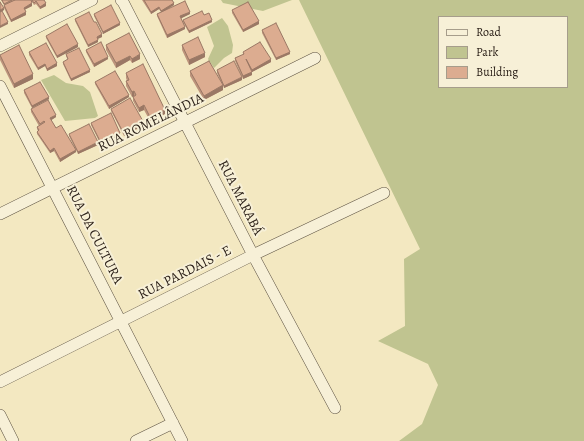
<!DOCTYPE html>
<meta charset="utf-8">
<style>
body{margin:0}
#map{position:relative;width:584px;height:441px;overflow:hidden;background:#f3e8c1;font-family:Alegreya,serif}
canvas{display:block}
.legend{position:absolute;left:438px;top:16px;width:130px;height:72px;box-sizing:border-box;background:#f7f0d7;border:1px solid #a69d8b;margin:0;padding:5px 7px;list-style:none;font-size:12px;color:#2c2119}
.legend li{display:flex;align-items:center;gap:8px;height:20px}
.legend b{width:20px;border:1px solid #a69d8b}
</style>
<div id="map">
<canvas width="584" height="441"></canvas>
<ul class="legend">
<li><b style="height:5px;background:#f7f0d7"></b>Road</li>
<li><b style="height:11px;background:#c0c490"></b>Park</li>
<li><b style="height:11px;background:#dcac90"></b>Building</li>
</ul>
</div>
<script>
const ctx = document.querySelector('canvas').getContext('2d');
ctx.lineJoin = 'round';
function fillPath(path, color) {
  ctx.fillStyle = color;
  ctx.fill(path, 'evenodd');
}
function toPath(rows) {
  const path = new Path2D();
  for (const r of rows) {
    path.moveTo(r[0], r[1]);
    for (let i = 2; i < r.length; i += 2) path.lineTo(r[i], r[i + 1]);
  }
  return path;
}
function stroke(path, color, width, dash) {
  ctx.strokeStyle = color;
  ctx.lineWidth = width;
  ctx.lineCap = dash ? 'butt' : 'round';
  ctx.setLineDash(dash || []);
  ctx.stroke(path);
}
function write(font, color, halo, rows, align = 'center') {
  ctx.font = font + ' Alegreya,serif';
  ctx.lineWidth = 4;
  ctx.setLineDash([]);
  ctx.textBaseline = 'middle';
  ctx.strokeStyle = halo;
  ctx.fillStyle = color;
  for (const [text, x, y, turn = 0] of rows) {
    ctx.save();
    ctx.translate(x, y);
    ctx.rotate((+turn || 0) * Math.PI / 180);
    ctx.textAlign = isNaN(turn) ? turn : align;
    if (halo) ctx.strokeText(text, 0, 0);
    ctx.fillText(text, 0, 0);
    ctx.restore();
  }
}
fillPath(toPath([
 [221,0,292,0,263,11,223,3],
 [299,0,584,0,584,441,399,441,422,424,438,385,428,364,378,341,405,326,404,259,420,249],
 [439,17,567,17,567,87,439,87],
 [222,18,228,26,233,45,232,53,224,58,214,68,208,59,214,46,207,27],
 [54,75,66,83,83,86,90,92,98,116,95,118,65,121,41,80]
]), '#c0c490');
const street = toPath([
 [121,0,123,2,253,255,335,408],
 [0,46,92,0],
 [0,86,182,441],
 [0,214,315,58],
 [0,382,253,255,384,193],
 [0,415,13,441],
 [136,441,173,423]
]);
stroke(street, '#5e5343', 12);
stroke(street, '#f7f0d7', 11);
fillPath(toPath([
 [1,0,31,0,32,6,24,10,26,15,11,22,4,8,4,5],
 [31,0,44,0,46,6,40,9,36,4,34,5],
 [142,0,172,0,174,5,166,10,190,14,181,18,185,29,167,38,157,16,157,14,161,12,159,9,151,14],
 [232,10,259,24,243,32,232,13],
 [94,14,120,25,103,34,94,16],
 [204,15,212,22,189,33,183,22,183,20],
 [75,19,94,22,102,37,98,39,98,42,88,47,75,21],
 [262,30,290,54,276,60,262,33],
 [46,36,78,47,57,58,46,38],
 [106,45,140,59,132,63,130,60,116,68,106,50],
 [182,45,205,57,189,65,182,50],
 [86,50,108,59,94,67,86,52],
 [29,52,57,66,47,71,45,66,38,70,29,55],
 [243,52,271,62,252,72,249,67,252,75,243,79,235,61,235,58,243,55],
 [66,54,90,72,71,81,63,64,63,62,68,60,66,56],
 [0,55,33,79,14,88,0,60],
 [217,70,242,80,224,88,217,73],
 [190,71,223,90,204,100,190,76],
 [126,73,165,114,150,121,144,110,139,112,133,101,133,97,134,96,132,97,126,86,126,81,127,81,126,78],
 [95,82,129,97,109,109,95,84],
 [24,90,49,99,32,108,24,93],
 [31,109,56,117,51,120,56,128,76,152,60,162,54,151,50,153,37,134,37,132,38,131,37,129,37,127,39,126,31,112],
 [111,109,144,125,124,136,111,111],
 [91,123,120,135,101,145,91,125],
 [69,134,98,145,78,154,69,136]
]), '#bd947c');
fillPath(toPath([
 [32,3,32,6,24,10,24,8],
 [46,3,46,6,40,9,40,7],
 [174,3,174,5,161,13,161,11],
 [159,7,159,9,151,14,151,12],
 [4,8,4,10,0,13,0,10],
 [26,12,26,15,11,22,11,20],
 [190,12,190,14,180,19,180,16],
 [212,20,212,22,189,33,189,31],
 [259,21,259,24,243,32,243,30],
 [8,22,8,24,0,28,0,26],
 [120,23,120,25,103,34,103,32],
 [185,27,185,29,167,38,167,35],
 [102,34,102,37,97,39,97,37],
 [98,40,98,42,88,47,88,45],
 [78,44,78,47,57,58,57,56],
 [290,52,290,54,276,60,276,58],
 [205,53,205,57,189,65,189,60],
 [140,54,140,59,132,63,132,59],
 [130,56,130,60,116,68,116,63],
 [108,57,108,59,94,67,94,64],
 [271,59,271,62,252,72,252,70],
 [57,63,57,66,47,71,47,69],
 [45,64,45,66,38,70,38,68],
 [90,70,90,72,71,81,71,79],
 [252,72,252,75,243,79,243,76],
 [33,74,33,79,14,88,14,84],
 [242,77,242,80,224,88,224,86],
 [223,85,223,90,204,100,204,96],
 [134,91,134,96,132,97,132,92],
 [129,95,129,97,109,109,109,106],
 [49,97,49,99,32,108,32,106],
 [144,105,144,110,139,112,139,108],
 [165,110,165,114,150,121,150,117],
 [56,115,56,117,50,121,50,118],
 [144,123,144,125,124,136,124,134],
 [120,133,120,135,101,145,101,143],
 [98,142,98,145,78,154,78,152],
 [54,148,54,151,50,153,50,151],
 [76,150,76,152,60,162,60,159]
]), '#9a7865');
const building = toPath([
 [2,0,12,0,4,4,2,0],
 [15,0,31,0,32,3,24,8,26,12,11,20,4,5,15,0],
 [32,0,44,0,46,3,40,7,36,1,34,3,32,0],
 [144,0,172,0,174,3,161,11,159,7,151,12,144,0],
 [185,1,190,12,180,16,185,27,167,35,157,14,185,1],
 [0,2,4,8,0,10,0,2],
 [248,2,259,21,243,30,232,10,248,2],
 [111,5,120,23,103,32,94,14,111,5],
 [2,11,8,22,0,26,0,12,2,11],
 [202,11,204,15,209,13,212,20,189,31,183,20,202,11],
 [89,12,94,22,96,22,102,34,97,37,98,40,88,45,75,19,89,12],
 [276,23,290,52,276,58,262,30,276,23],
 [67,24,78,44,57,56,46,36,67,24],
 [129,33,140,54,132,59,130,56,116,63,106,45,129,33],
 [198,37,205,53,189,60,182,45,198,37],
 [101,42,108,57,94,64,86,50,101,42],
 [260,42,271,59,252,70,246,59,252,72,243,76,235,58,244,54,243,52,260,42],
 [46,43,57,63,47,69,45,64,38,68,29,52,46,43],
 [19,45,33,74,14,84,0,55,19,45],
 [79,48,90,70,71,79,63,62,68,59,66,54,79,48],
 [209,61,223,85,204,96,190,71,209,61],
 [234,61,242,77,224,86,217,70,234,61],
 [143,64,165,110,150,117,144,105,139,108,133,97,136,95,134,91,132,92,126,81,129,80,126,73,143,64],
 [115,71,129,95,109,106,95,82,115,71],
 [40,82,49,97,32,106,24,90,40,82],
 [130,98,144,123,124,134,111,109,130,98],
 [48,100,56,115,50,118,56,128,61,125,76,150,60,159,54,148,50,151,37,132,39,130,37,127,45,122,44,121,40,124,31,109,48,100],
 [111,113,120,133,101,143,91,123,111,113],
 [89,124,98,142,78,152,69,134,89,124]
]);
fillPath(building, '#dcac90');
stroke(building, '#9a7865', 1);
write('14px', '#2c2119', '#f7f0d7', [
 ["RUA ROMELÂNDIA",151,123,-26],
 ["RUA MARABÁ",240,198,63],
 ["RUA DA CULTURA",94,235,63],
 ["RUA PARDAIS - E",185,273,-27]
]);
</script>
